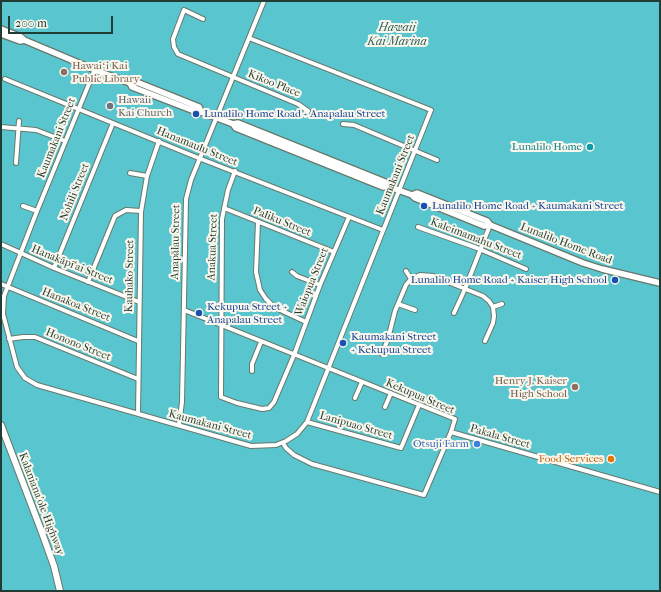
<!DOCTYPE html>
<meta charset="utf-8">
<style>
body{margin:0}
#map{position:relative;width:661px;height:592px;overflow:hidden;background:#f3e7ce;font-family:"IM FELL French Canon",serif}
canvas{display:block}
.frame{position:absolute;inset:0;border:2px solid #1f3d34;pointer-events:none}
.scale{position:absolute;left:8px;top:16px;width:105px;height:18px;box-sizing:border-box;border:2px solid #1f3d34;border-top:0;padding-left:5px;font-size:12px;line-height:14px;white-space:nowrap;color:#1f3d34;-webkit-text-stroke:3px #fbf7ec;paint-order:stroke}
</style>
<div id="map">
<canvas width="661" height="592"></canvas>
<div class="frame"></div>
<div class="scale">200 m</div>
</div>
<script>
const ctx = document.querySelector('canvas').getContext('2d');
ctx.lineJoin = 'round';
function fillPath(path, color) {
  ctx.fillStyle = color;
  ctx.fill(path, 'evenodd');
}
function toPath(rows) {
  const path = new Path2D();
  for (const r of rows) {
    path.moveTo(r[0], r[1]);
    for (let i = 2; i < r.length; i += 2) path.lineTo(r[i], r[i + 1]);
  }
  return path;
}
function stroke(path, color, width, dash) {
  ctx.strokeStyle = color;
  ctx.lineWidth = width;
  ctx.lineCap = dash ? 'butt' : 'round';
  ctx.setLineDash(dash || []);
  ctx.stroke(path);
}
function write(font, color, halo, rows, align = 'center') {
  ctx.font = font + ' "IM FELL French Canon",serif';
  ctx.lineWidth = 4;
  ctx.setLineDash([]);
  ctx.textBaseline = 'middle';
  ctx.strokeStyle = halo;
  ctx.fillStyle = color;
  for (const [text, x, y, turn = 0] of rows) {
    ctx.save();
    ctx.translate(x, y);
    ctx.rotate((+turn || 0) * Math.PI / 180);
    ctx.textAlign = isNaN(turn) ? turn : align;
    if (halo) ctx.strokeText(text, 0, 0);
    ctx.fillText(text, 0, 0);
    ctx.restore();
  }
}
fillPath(toPath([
 [1,1,660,1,660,591,1,591]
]), '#58c5cf');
const minor = toPath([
 [203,19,184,10,173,39,174,47,178,54,298,104,308,111],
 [95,69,37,211,4,296,3,314,17,367,25,378,37,385,251,446,276,445,286,441,297,434,307,422,431,110,249,38],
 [5,79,196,157,383,230],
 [343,124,354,125,437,160],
 [1,127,36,130,65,141],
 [16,163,19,121],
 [235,171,228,190,222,219,221,397,237,403,262,409,269,408,274,402,294,355,320,285,349,217],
 [130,173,147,176],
 [23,206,37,211],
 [224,208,334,252],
 [258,222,256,272,260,290,266,299,274,307,306,322],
 [418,227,477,248,526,269],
 [1,244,54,268,139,302],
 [54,268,113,123],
 [406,271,411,279],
 [292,272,297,276,320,285],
 [88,282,115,216,126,210,141,211],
 [1,284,138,341],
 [398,304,415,310],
 [493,307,502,304],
 [184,310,455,419,451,432,424,495,312,464,294,455,286,448,283,443],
 [454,313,465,289,490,225],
 [9,339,23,337,35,337,138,379],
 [382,354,388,339,395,311,406,285,411,279,420,275,433,276,483,296,489,301,493,307,494,316,493,323,485,341],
 [252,371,252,364,261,342],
 [355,398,362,382],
 [385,407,391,393],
 [138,414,141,212,147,176,159,141],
 [307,422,401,448,419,405],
 [179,425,182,402,186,199,191,180,264,1],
 [451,432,660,492]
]);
const secondary = toPath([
 [1,29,21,37,24,40,100,72,130,83,134,81,199,107,201,112],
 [1,34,20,41,24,40],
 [130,83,132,87,197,112,201,112,228,122,233,124,236,128,383,187,387,186,412,195,417,193,487,221,490,225],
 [233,124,238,123,385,182,387,186],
 [412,195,415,198,484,226,490,225,500,229,583,263,602,269,660,283]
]);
const primary = toPath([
 [1,425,41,530,54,566,60,591]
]);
stroke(minor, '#69786a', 6);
stroke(secondary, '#69786a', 8);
stroke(primary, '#69786a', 8);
stroke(minor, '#fff', 4);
stroke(secondary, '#fff', 5.5);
stroke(primary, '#fff', 6);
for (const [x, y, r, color] of [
 [64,72,4,"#8d6e63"],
 [110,106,4,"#6b7280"],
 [196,114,4,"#1a4fb4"],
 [590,147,4,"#0f9aa8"],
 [424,206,4,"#1a4fb4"],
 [615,280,4,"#1a4fb4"],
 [199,313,4,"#1a4fb4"],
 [343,343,4,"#1a4fb4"],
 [575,387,4,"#8d6e63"],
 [477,444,4,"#3f7fe0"],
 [611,459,4,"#e8710a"]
]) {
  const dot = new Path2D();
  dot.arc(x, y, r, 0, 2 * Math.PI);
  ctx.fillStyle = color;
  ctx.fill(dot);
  stroke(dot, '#fbf7ec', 1.5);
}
write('11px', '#785e54', '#fbf7ec', [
 ["Hawaiʻi Kai",72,66],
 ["Public Library",72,79],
 ["Henry J. Kaiser",567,381,"right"],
 ["High School",567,394,"right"]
], 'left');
write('11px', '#1f3d34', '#fbf7ec', [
 ["Kikoo Place",274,84,22],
 ["Kaumakani Street",57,138,-68],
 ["Hanamaulu Street",197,147,22],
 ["Kaumakani Street",396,175,-68],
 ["Nohili Street",75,192,-68],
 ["Paliku Street",282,222,22],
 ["Kaleimamahu Street",476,239,21],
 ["Anapālau Street",176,242,-89],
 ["Lunalilo Home Road",566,244,21],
 ["Anakua Street",213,247,-88],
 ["Hanakāpī‘ai Street",72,265,22],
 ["Kauhako Street",130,276,-89],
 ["Waiopua Street",312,282,-68],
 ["Hanakoa Street",76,305,22],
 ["Honono Street",78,345,22],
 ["Kekupua Street",420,397,23],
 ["Kaumakani Street",210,425,15],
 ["Lanipuao Street",356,426,16],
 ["Pakala Street",500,437,16],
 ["Kalaniana’ole Highway",41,504,69]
]);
write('11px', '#5b616d', '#fbf7ec', [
 ["Hawaii",118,100],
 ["Kai Church",118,113]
], 'left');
write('11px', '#164399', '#fbf7ec', [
 ["Lunalilo Home Road + Anapalau Street",204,114],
 ["Lunalilo Home Road + Kaumakani Street",432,206],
 ["Lunalilo Home Road + Kaiser High School",607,280,"right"],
 ["Kekupua Street +",207,307],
 ["Anapalau Street",207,320],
 ["Kaumakani Street",351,337],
 ["+ Kekupua Street",351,350]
], 'left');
write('11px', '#0d838f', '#fbf7ec', [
 ["Lunalilo Home",582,147]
], 'right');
write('11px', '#366cbe', '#fbf7ec', [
 ["Otsuji Farm",469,444]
], 'right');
write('11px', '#c56008', '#fbf7ec', [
 ["Food Services",603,459]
], 'right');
write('italic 12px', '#2d5f5b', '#fbf7ec', [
 ["Hawaii",397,28],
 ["Kai Marina",397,42]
]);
</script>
